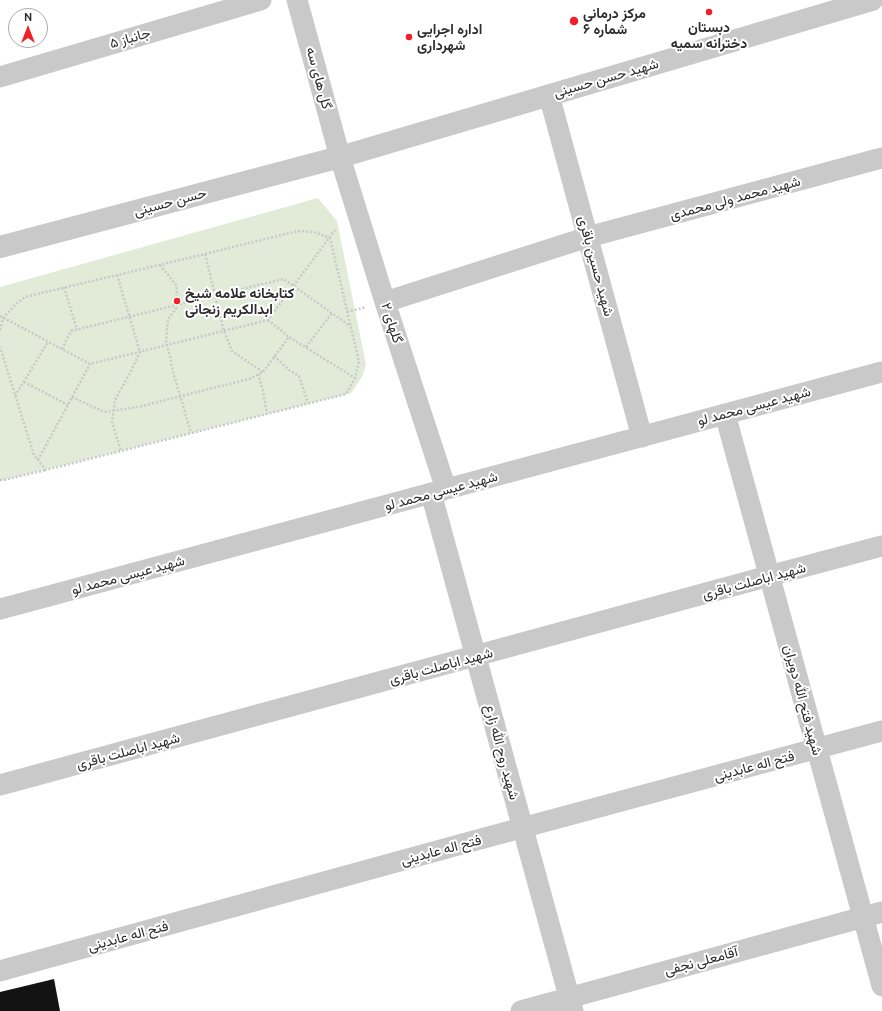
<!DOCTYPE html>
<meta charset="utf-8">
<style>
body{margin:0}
#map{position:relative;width:882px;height:1011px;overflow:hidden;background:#fff;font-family:Ubuntu,sans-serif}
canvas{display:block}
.north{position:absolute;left:8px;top:8px;width:40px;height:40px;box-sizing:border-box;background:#fff;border:1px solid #ababab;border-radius:50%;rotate:0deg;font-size:11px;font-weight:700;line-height:16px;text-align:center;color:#2c2c2c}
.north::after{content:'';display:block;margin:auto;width:14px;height:18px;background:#f12027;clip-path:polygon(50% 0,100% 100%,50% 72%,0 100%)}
</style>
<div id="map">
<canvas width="882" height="1011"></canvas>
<div class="north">N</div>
</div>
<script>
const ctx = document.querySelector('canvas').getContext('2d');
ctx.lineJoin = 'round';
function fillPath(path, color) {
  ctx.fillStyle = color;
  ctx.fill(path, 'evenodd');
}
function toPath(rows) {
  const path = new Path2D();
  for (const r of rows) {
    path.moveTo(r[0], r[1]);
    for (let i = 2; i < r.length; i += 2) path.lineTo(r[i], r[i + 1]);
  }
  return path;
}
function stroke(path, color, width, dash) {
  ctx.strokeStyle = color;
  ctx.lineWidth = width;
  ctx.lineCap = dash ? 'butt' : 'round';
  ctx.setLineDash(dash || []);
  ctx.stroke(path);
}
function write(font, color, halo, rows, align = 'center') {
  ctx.font = font + ' Ubuntu,Vazirmatn,sans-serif';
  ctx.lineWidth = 4;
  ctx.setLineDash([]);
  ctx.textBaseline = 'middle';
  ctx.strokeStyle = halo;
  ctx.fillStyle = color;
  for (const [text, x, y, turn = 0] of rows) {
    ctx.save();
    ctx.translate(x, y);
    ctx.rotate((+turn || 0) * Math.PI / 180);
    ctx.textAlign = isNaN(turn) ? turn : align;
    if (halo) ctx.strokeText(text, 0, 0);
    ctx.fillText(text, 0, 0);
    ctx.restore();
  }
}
fillPath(toPath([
 [318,198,337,221,366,365,362,377,351,393,0,481,0,287]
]), '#e1ebd8');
fillPath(toPath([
 [54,979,60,1011,0,1011,0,992]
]), '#131313');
stroke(toPath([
 [205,254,224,331,232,351,263,372],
 [160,265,176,285,177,292,176,305,176,309,168,319,166,342,170,356,173,372,191,433],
 [117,275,140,352,131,371,115,400,112,422,121,451],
 [64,287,77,330],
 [347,312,366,307],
 [0,316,90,364,268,320,335,230],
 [268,320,289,337],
 [0,330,3,318,16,304,25,297,205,254,298,231,314,232,330,238,359,362,355,378,346,394,46,470,34,455,0,347],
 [306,347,332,313],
 [62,349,71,331,283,279,294,286,350,326],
 [274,356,289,370,299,376,308,403],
 [258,374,263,391,267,414],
 [24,382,68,405],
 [15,396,48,342],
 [72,397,104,412,138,407,249,379,263,372,289,337,355,378],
 [38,460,90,364],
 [0,480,4,480,46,470]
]), '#c9c9c9', 2.5, [2, 2]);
stroke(toPath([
 [297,0,340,157,385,302,446,489],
 [0,77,261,0],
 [549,95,642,437],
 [385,302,588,237,882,158],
 [725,414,882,986],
 [431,493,573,1011],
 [0,609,882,372],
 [0,785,769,576,882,546],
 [0,971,462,844,882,731],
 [521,1011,882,912]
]), '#c9c9c9', 21);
stroke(toPath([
 [0,247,340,157,872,0]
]), '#c9c9c9', 22);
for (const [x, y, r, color] of [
 [709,12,4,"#f12027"],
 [574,21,5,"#f12027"],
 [409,37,4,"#f12027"],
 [177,301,4,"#f12027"]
]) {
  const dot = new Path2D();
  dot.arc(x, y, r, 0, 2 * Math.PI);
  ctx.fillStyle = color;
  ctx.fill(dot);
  stroke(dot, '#fff', 1.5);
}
write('bold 14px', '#2c2c2c', '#fff', [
 ["مرکز درمانی",583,13],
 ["شماره ۶",583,29],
 ["دبستان",709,27,"center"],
 ["دخترانه سمیه",709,43,"center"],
 ["اداره اجرایی",417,29],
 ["شهرداری",417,45],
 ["کتابخانه علامه شیخ",185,293],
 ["ابدالکریم زنجانی",185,309]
], 'left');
write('14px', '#2c2c2c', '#fff', [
 ["جانباز ۵",130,38,-16],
 ["گل های سه",319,78,75],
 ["شهید حسن حسینی",606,78,-16],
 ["شهید محمد ولی محمدی",735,198,-15],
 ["حسن حسینی",170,202,-15],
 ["شهید حسین باقری",596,266,75],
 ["گلهای ۲",392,323,72],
 ["شهید عیسی محمد لو",754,406,-15],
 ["شهید عیسی محمد لو",441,491,-15],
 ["شهید عیسی محمد لو",128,575,-15],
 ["شهید اباصلت باقری",754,581,-15],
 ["شهید اباصلت باقری",441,666,-15],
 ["شهید فتح الله دویران",803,700,75],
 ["شهید اباصلت باقری",128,751,-15],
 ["شهید روح الله زارع",502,752,75],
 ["فتح اله عابدینی",754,766,-15],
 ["فتح اله عابدینی",441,850,-15],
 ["فتح اله عابدینی",128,936,-15],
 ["آقامعلی نجفی",701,961,-15]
]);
</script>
